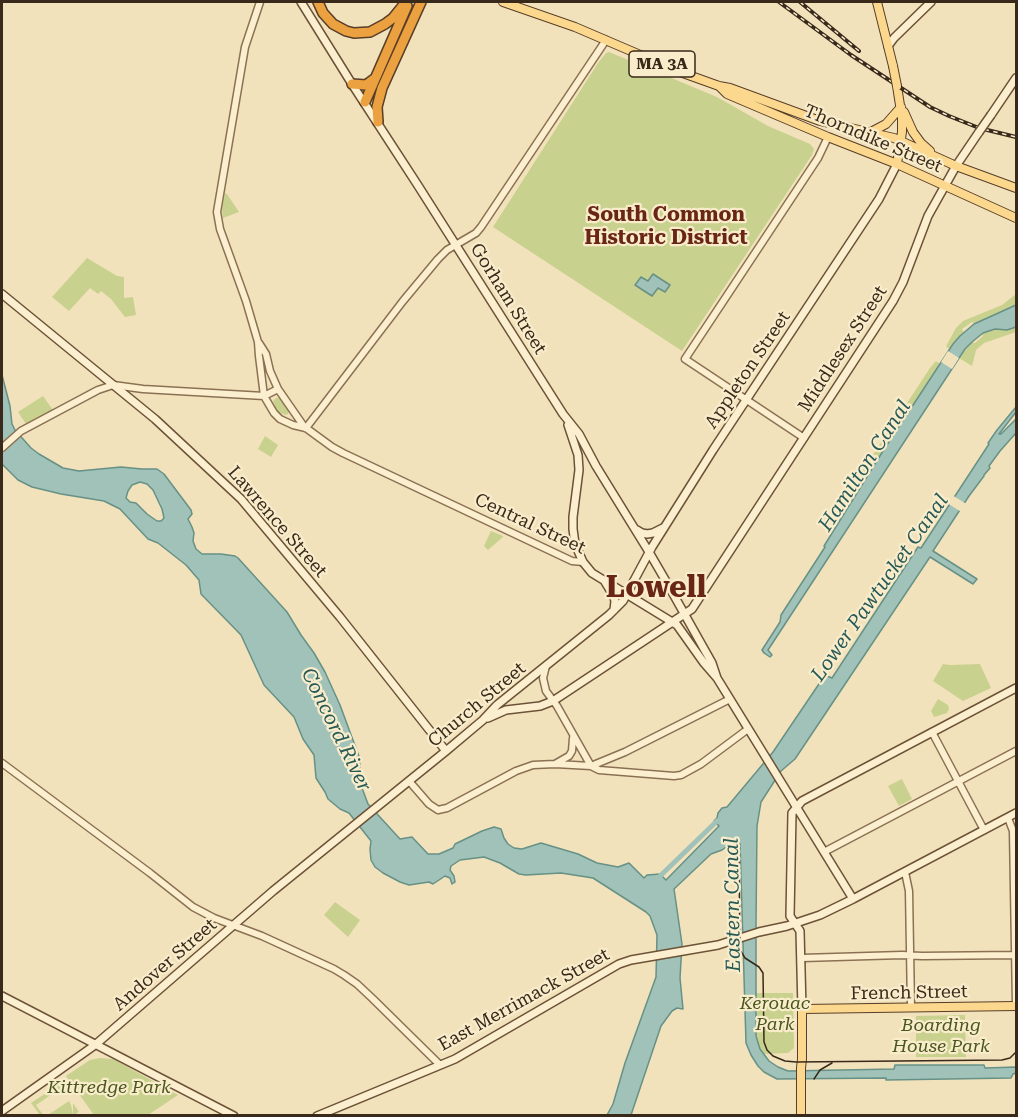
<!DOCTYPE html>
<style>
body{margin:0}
#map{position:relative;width:1018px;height:1117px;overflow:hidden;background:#f2e2bb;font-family:"Roboto Serif",serif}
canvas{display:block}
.frame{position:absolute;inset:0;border:3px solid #38291a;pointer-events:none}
</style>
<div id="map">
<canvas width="1018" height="1117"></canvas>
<div class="frame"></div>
</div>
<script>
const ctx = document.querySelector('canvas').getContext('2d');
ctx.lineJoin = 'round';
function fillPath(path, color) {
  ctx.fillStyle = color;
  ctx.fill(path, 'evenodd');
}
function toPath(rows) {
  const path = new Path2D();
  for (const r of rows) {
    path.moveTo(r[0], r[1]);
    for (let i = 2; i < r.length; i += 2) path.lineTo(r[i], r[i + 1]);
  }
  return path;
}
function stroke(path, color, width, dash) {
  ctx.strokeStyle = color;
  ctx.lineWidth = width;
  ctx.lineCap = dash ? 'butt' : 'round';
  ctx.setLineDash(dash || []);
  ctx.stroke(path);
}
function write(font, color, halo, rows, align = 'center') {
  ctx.font = font + ' "Roboto Serif",serif';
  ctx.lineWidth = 4.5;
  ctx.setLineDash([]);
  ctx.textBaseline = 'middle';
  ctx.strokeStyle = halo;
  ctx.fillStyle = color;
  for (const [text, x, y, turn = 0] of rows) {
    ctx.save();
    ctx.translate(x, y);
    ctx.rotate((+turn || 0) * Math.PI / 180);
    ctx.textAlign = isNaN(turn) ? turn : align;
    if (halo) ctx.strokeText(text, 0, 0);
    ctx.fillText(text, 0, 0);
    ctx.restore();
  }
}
fillPath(toPath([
 [609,52,717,97,768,126,810,144,814,149,812,155,682,351,493,227,598,63,606,53],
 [225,193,227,194,239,212,223,218,222,209],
 [87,258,117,276,124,277,124,298,133,297,136,315,125,317,111,299,101,291,98,294,90,288,69,311,52,297],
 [1016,294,1016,305,975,324,972,322,962,329,964,333,949,349,946,346,956,328,963,321,1002,305],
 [1016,327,1016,332,984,343,976,350,972,366,959,358,972,342,975,343,983,336,982,334,995,329,1007,330],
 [936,361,940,364,852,500,850,499,852,495,848,493,930,368],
 [43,396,53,410,26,424,18,412],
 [276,398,281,398,289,411,288,414,285,415,277,411,273,401],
 [265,436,278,445,271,457,258,449],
 [491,531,503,536,503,537,488,550,484,546],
 [943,664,950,665,980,664,991,688,963,701,933,681],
 [938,699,948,705,949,709,947,713,934,717,931,711],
 [902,779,912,799,899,806,888,786],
 [335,902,360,920,348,937,324,915],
 [756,993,793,993,794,1048,788,1053,764,1054,760,1049,756,1036],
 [965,1015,966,1057,916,1057,916,1016],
 [100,1058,113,1059,178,1095,148,1115,94,1115,66,1076,90,1060],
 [58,1085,61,1088,36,1105,43,1115,40,1115,31,1103],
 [69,1101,71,1105,73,1115,73,1103,79,1112,74,1115,48,1115]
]), '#c9d18e');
const water = toPath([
 [653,274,670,285,665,292,658,288,652,296,635,285,641,277,648,281,653,274],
 [1016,305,1016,327,1007,330,995,329,983,333,972,342,965,349,768,650,772,655,770,657,764,653,762,650,780,622,781,615,825,547,824,546,883,451,953,344,960,336,974,324,1016,305],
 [2,375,10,406,12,424,15,430,31,448,39,454,63,468,79,471,121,467,142,469,157,469,164,474,191,510,192,514,188,519,192,527,194,533,193,541,196,549,202,554,221,554,235,556,238,558,287,612,301,635,314,653,325,672,340,705,360,759,359,780,368,804,400,839,412,837,428,854,439,854,453,848,455,844,482,831,494,827,501,829,504,838,508,844,514,848,522,849,541,843,578,854,597,863,618,867,629,863,644,878,647,875,660,874,666,880,719,826,714,821,717,818,718,813,722,808,727,807,773,752,825,675,832,678,918,547,921,548,989,444,988,443,997,430,1016,407,1016,412,999,434,1001,434,1016,419,1016,433,1000,451,989,466,990,468,984,475,984,476,969,496,933,551,977,579,973,584,930,557,795,759,781,771,761,802,757,826,756,924,756,1036,760,1049,769,1061,778,1067,788,1071,894,1069,895,1065,984,1065,985,1068,1016,1067,1016,1073,1013,1074,1011,1078,886,1080,886,1078,777,1079,764,1072,758,1066,751,1055,746,1043,740,844,736,840,722,850,711,854,674,889,682,944,680,978,683,1009,677,1008,672,1011,661,1026,631,1115,607,1115,613,1104,625,1063,656,977,657,935,650,916,646,912,593,878,561,873,526,875,519,874,500,863,484,857,460,860,451,866,450,870,454,876,455,882,452,884,450,878,445,876,433,884,429,882,409,885,400,882,383,873,375,867,371,860,370,849,371,841,349,813,340,809,328,799,325,792,316,778,314,755,303,739,294,717,264,685,241,635,201,594,199,580,186,565,158,543,148,539,120,509,104,501,61,494,32,487,18,480,2,464,2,375],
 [140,482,147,484,153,490,162,509,164,518,161,521,157,521,147,514,136,503,130,502,126,498,128,491,132,485,140,482]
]);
fillPath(water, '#a0c2b8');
stroke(water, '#679186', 1.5);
fillPath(toPath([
 [948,351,959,358,952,369,941,362],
 [952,495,968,505,963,513,947,503]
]), '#f2e2bb');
stroke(toPath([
 [657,879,717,821,720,820]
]), '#a0c2b8', 5);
const tertiary = toPath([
 [260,2,245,47,217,212,220,229,246,301,258,342,259,356,264,396,274,413,280,419,293,425,306,428,332,447,343,453,572,561,583,562],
 [259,343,266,354,270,371,278,389,305,428],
 [306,428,403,301,438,259,447,250,476,233,481,227,606,40],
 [804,438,685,359,818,158,828,137],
 [2,448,21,431,98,390,113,385,143,389,264,396,278,389],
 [546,666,543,678,546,691,557,706,591,766],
 [932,732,984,830],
 [2,763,150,873,193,907,214,918,262,936,334,969,344,975,357,984,373,999,440,1065],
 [555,764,569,756,572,751,573,738],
 [591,766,625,752,730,699],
 [409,781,429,804,438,810,447,808,516,771,533,765,555,764,591,766,599,770,674,776,681,775,701,764,748,729],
 [1008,818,1013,831,1016,1006],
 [824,852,1016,751],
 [905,872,909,891,911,1007],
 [802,958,902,955,922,956,1015,955]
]);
const secondary = toPath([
 [301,2,352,84,417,184,563,414,579,434,596,466,649,552,667,583,712,663,717,678],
 [888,46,894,38,931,2],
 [991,115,1016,78],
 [2,294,155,419,241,499,340,617,446,751],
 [568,425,578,455,579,470,573,517,573,529,575,544,583,562,592,573,677,625,704,663,717,678,853,899],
 [637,530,642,533,647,534,653,533,663,528],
 [605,582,613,595,615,601,614,610],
 [488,718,506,710,540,706,553,701,692,609,893,301,903,282,928,216,956,166,979,132],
 [2,996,234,1116],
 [802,1009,800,931,790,916,792,813,802,801,1016,688],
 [2,1111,95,1045,273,891,446,751,483,720,497,705,609,615,623,601,652,547,713,450,879,199,897,164],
 [317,1116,455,1059,619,964,631,960,718,945,759,932,787,926,820,915,853,899,1016,813]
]);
const primary = toPath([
 [503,2,575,27,680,72,719,86,730,88,820,121,894,138,956,166,1016,188],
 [877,2,893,66],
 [719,86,727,94,828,137,897,164,1016,218],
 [904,112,913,132,921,143,930,151],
 [871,132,886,124,901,107],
 [897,164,902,132,902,118,897,86],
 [801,1116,801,1068,802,1059,802,1009,1016,1006]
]);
const motorway = toPath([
 [318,2,323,13,333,24,346,31,354,33,370,32,385,24,393,18,406,2],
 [352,84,366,85,374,79],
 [365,102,407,6],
 [378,122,377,107,382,88,421,2]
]);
stroke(tertiary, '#8b7153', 9);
stroke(secondary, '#6c5237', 10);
stroke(primary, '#583e28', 10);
stroke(motorway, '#583e28', 12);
stroke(tertiary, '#fcefcf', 6);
stroke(secondary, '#fcefcf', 7);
stroke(primary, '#fbd88e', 8);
stroke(motorway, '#eca141', 9);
stroke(toPath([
 [739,860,740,950,745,958,759,967,763,973,764,1042,767,1050,773,1056,785,1061,796,1062,1002,1060,1010,1058,1016,1052],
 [814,1079,820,1070,832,1063]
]), '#38291a', 1.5);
const rail = toPath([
 [779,2,851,55,930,107,949,116,979,128,1016,137],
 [800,2,859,51]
]);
stroke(rail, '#38291a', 4);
stroke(rail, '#f9eccb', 1.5, [4.5]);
const secondaryBridge = toPath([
 [979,132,991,115]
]);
const primaryBridge = toPath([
 [893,66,897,86]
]);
stroke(secondaryBridge, '#6c5237', 10, []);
stroke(primaryBridge, '#583e28', 10, []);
stroke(secondaryBridge, '#fcefcf', 7);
stroke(primaryBridge, '#fbd88e', 8);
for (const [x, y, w] of [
 [662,64,66]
]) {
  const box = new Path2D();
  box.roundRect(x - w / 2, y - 13, w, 26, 4.5);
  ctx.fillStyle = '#f9eccb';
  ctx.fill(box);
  stroke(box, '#38291a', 1.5);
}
write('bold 16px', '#38291a', null, [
 ["MA 3A",662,64]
]);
write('18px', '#38291a', '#f9eccb', [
 ["Thorndike Street",873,139,23],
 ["Gorham Street",508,299,58],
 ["Middlesex Street",843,349,-57],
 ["Appleton Street",748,370,-56],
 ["Lawrence Street",277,522,49],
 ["Central Street",530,524,25],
 ["Church Street",477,705,-40],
 ["Andover Street",165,965,-41],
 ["French Street",909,993,-1],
 ["East Merrimack Street",524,1000,-29]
]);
write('italic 18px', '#49571e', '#f9eccb', [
 ["Kerouac",775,1004],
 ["Park",775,1025],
 ["Boarding",941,1026],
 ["House Park",941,1047],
 ["Kittredge Park",109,1088]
]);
write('bold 20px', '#692615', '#f9eccb', [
 ["South Common",666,215],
 ["Historic District",666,238]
]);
write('italic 20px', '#275a57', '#f9eccb', [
 ["Hamilton Canal",865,466,-57],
 ["Lower Pawtucket Canal",880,588,-55],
 ["Concord River",336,730,64],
 ["Eastern Canal",733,905,-91]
]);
write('bold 30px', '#692615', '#f9eccb', [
 ["Lowell",656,588]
]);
</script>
